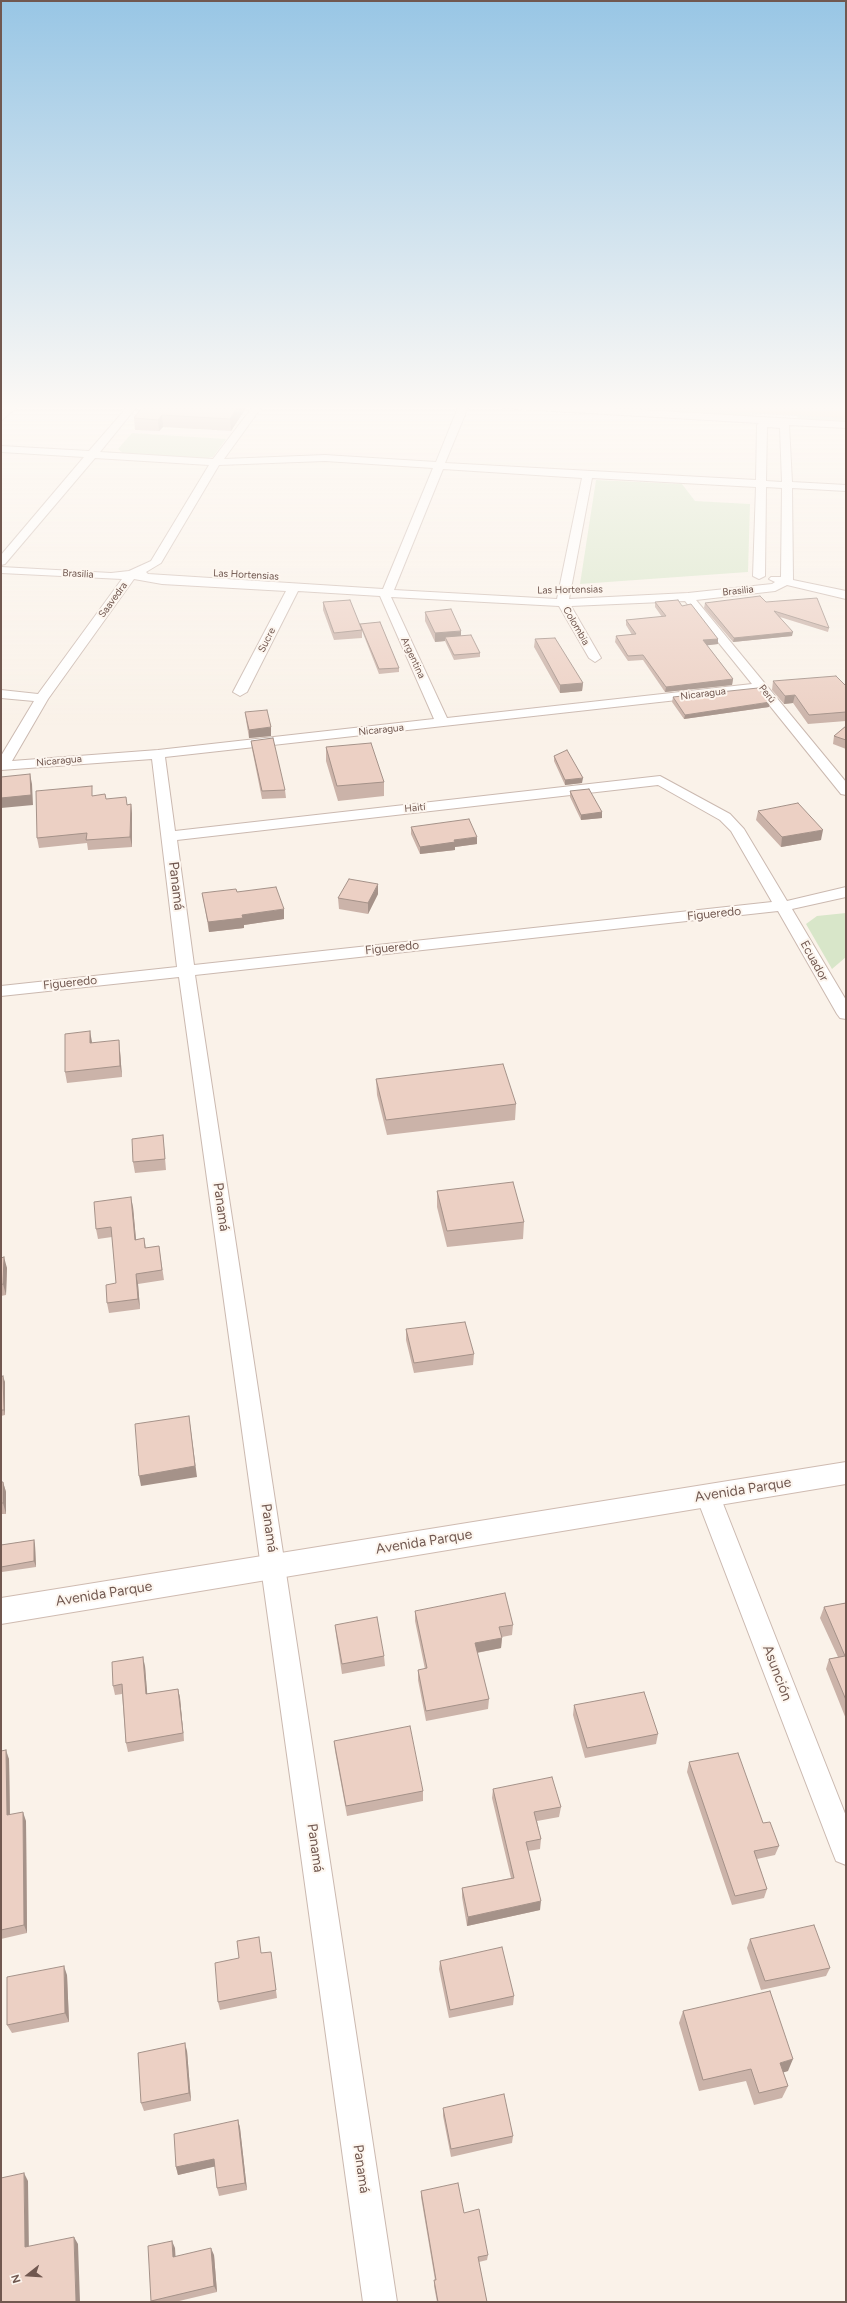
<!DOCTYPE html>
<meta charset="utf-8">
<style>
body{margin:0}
#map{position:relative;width:847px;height:2303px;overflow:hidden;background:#faf2e9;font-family:Figtree,sans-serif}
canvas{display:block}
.frame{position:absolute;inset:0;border:2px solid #715850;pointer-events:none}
.north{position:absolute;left:8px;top:2255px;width:40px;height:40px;-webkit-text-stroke:3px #fdf6ef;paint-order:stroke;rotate:253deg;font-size:11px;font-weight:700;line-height:16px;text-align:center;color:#715850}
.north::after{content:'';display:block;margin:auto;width:14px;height:18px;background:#715850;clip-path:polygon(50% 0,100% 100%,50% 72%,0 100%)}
</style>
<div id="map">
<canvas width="847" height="2303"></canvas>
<div class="frame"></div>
<div class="north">N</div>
</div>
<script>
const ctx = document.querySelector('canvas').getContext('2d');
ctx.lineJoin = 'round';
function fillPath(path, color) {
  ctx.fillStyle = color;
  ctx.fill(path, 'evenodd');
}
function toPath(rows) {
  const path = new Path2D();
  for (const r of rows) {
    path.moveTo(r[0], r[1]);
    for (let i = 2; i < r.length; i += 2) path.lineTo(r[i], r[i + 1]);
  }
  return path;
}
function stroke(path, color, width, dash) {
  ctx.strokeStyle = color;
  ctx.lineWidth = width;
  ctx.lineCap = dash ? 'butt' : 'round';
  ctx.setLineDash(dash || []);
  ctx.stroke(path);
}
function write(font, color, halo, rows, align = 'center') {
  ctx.font = font + ' Figtree,sans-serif';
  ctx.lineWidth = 4;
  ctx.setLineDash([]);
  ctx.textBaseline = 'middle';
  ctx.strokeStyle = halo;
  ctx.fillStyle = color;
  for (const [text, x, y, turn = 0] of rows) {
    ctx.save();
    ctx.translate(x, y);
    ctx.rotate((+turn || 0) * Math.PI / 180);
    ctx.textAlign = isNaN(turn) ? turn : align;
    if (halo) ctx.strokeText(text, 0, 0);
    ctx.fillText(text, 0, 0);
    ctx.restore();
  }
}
fillPath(toPath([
 [618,405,750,412,750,417,631,410],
 [705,405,806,405,846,408,846,414],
 [796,415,846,418,846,423,799,420],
 [132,433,226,439,213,457,203,459,124,454,118,449],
 [596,480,682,484,695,501,750,504,748,572,580,584],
 [846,913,846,957,832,969,806,924,817,916]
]), '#d8e6c9');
const street = toPath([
 [9,405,19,405,1,421,1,413,9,405],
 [129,405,138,405,100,452,213,459,254,405,263,405,224,459,325,455,436,462,459,405,469,405,445,463,756,480,757,425,759,423,503,408,499,405,557,405,846,422,846,428,789,425,792,482,846,485,846,491,792,488,793,580,846,591,846,599,787,585,775,591,696,600,846,782,846,795,841,794,758,691,165,757,175,831,660,776,730,814,744,829,787,901,846,887,846,897,792,909,846,1000,846,1019,840,1018,837,1014,778,911,195,975,397,2302,363,2302,179,977,1,996,1,986,177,967,152,759,1,770,1,756,34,701,1,698,1,690,38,694,122,579,1,573,1,567,111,573,129,571,151,561,209,465,95,458,5,564,1,565,1,555,84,457,1,452,1,446,89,451,129,405],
 [767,427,780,428,782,482,766,481,767,427],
 [325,461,433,468,383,589,148,574,146,572,161,563,219,465,325,461],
 [443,469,582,478,557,599,394,590,443,469],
 [592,478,756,487,753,576,759,579,765,576,766,487,782,488,781,577,771,577,769,579,775,582,772,584,688,593,569,599,592,478],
 [134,579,162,584,286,591,233,692,240,696,247,692,298,591,380,596,434,719,158,750,12,761,48,699,134,579],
 [391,597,559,606,589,658,595,662,601,658,571,606,685,601,752,684,447,718,391,597],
 [658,785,720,820,731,831,772,902,194,965,177,840,658,785],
 [708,1486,716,1489,720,1496,846,1816,846,1865,836,1861,832,1851,696,1496,700,1489,708,1486]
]);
const secondary = toPath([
 [846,1462,846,1484,1,1624,1,1598,846,1462]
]);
const primary = toPath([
 [671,405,738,405,846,412,846,418,676,408,671,405]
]);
stroke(street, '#cbb9b0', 2);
stroke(secondary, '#cfbbb1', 2);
stroke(primary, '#d7d0ce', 2);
fillPath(street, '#fff');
fillPath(secondary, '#fff');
fillPath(primary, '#f0cfaa');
fillPath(toPath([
 [144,405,248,405,231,431,163,427,159,431,135,430,134,418],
 [323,602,361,628,360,624,399,668,399,672,379,674,362,631,362,638,334,640,323,610],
 [655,602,682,606,718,639,718,644,707,645,733,679,732,685,665,692,643,660,628,661,615,642,616,636,632,635,626,625,626,620,662,617,655,607],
 [766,602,829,628,828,632,780,617,792,636,733,642,704,608,705,603],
 [425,612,461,636,480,653,480,657,454,660,445,641,435,642,425,621],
 [535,639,583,683,582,691,560,693,534,647],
 [773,681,846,686,846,721,808,724,793,703,784,704,772,690],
 [673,697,769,707,684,719,672,702],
 [245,712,271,736,249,738,246,720],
 [846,726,846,749,833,744,834,736],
 [251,741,285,790,286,798,262,799,252,749],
 [326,747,384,782,384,796,338,801,326,761],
 [554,756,582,783,565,785,554,761],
 [570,791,602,812,602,818,581,820,570,797],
 [93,796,127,805,131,804,132,814,132,847,88,850,87,843,39,848,37,838],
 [758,811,821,840,781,847,756,820],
 [411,827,477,844,455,847,455,850,420,854,411,834],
 [237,892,284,919,244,925,244,928,209,932,204,903,202,893],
 [378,894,368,914,339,909,338,898],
 [92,1043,120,1051,122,1077,67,1083,65,1072],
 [376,1079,516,1104,515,1120,387,1135,377,1095],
 [163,1135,164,1146,166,1170,135,1173,133,1162],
 [437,1191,524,1222,523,1239,447,1247,437,1207],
 [133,1207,136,1240,144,1238,146,1248,159,1246,164,1280,138,1284,140,1309,109,1313,107,1303,116,1283,112,1237,98,1239,96,1229],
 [1,1258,7,1268,6,1295,1,1296],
 [406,1329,474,1354,473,1365,414,1373,406,1340],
 [1,1377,5,1382,5,1415,1,1416],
 [1,1482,3,1482,6,1492,6,1514,1,1514],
 [34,1540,35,1545,36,1567,2,1572,1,1569,1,1545],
 [846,1603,846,1719,826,1669,829,1659,838,1657,820,1618,824,1607],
 [415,1611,513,1625,512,1635,502,1637,501,1648,477,1653,489,1699,488,1709,426,1721,418,1680,418,1670,425,1669,415,1621],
 [335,1625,384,1656,385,1666,342,1674,336,1635],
 [145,1666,147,1694,178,1689,180,1698,184,1741,128,1752,126,1743,122,1694,115,1695,113,1686],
 [574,1705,658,1734,656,1744,585,1758,573,1715],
 [334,1741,423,1791,423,1801,347,1816,335,1751],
 [1,1751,9,1759,10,1814,26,1821,27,1933,1,1939],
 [689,1762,763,1823,779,1846,775,1855,757,1859,767,1889,764,1898,732,1905,687,1772],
 [493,1789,561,1807,559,1817,537,1821,541,1839,540,1849,528,1851,540,1910,467,1926,462,1897,462,1888,511,1878,492,1798],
 [750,1939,830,1968,826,1976,761,1990,747,1948],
 [262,1953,272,1960,277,1998,220,2010,218,2002],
 [440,1961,514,1996,513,2005,449,2018,439,1969],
 [67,1975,69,2022,12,2033,7,2025],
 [683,2011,788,2071,783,2072,788,2086,782,2098,754,2105,746,2081,699,2091,679,2023],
 [187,2051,191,2101,144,2111,141,2103],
 [443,2108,513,2136,512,2143,451,2157,443,2116],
 [238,2120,240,2128,247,2190,219,2196,217,2188,215,2166,178,2175,176,2167],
 [421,2191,464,2213,488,2255,487,2260,479,2262,487,2302,437,2302,434,2286,434,2280,435,2280,421,2197],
 [175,2248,175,2257,214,2255,217,2292,175,2302,152,2302,151,2301]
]), '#cbb3a9');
fillPath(toPath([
 [239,405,248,405,231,431,230,419],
 [162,415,163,427,159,431,158,420],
 [461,631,461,640,445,637,445,641,435,642,435,633],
 [793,632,792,636,733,642,734,638],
 [718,639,718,644,702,646,703,640],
 [733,679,732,685,665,692,666,687],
 [583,683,582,691,560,693,560,685],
 [795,695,793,703,784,704,785,696],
 [770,702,769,707,684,719,685,715],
 [271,727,271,736,249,738,249,730],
 [30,774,32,784,33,805,1,808,1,798],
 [583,778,582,783,565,785,565,780],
 [131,804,132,814,132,847,130,837],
 [602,812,602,818,581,820,581,815],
 [823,830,821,840,781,847,782,837],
 [477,837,477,844,455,847,455,850,420,854,420,847,454,840],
 [378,884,378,894,368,914,368,903],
 [284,909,284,919,244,925,244,928,209,932,208,922,242,915],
 [90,1031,92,1042,92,1054,90,1043],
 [119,1040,120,1051,122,1077,120,1066],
 [131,1197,133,1207,137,1250,135,1240],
 [4,1257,7,1268,6,1295,3,1284],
 [136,1274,138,1284,140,1309,138,1299],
 [3,1376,5,1382,5,1415,4,1410],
 [189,1416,197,1477,141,1486,139,1476],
 [3,1482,6,1492,6,1514,3,1503],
 [34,1540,35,1545,36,1567,34,1561],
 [502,1638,501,1648,475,1653,475,1643],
 [143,1657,145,1666,148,1703,146,1694],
 [178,1689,180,1698,184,1741,183,1733],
 [6,1750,9,1759,10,1824,7,1815],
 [23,1812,26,1821,27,1933,24,1925],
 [541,1901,540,1910,467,1926,468,1917],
 [64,1966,67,1975,69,2022,65,2013],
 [185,2043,187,2051,191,2101,189,2093],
 [793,2059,788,2071,775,2075,780,2063],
 [238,2120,240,2128,247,2190,245,2183],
 [214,2159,217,2166,178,2175,176,2167],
 [24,2173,28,2181,29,2254,25,2247],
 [74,2237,78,2244,80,2302,76,2302],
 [172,2241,175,2248,176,2264,173,2257],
 [211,2248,214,2255,217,2292,214,2286]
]), '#a59289');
const building = toPath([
 [144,405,239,405,230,419,162,415,158,420,134,418,144,405],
 [760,596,766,602,817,598,829,628,774,611,793,632,734,638,705,603,760,596],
 [350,600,362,630,334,633,323,602,350,600],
 [678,600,682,606,691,604,718,639,703,640,733,679,666,687,643,655,628,656,616,636,636,634,626,620,666,616,655,602,678,600],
 [451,609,461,631,435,633,425,612,451,609],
 [380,622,399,668,379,669,360,624,380,622],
 [471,635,480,653,454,655,445,637,471,635],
 [555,638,583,683,560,685,535,639,555,638],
 [836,676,846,686,846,712,809,715,795,695,785,696,773,681,836,676],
 [758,688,770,702,685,715,673,697,758,688],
 [267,710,271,727,249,730,245,712,267,710],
 [846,726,846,740,834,736,846,726],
 [273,738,285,790,262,791,251,741,273,738],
 [371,743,384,782,337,786,326,747,371,743],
 [567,750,583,778,565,780,554,756,567,750],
 [30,774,31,795,1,798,1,777,30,774],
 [92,786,92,796,105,794,106,799,126,797,127,805,131,804,130,837,86,840,87,833,37,838,36,791,92,786],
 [589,789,602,812,581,815,570,791,589,789],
 [798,803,823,830,782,837,758,811,798,803],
 [469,819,477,837,454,840,455,842,420,847,411,827,469,819],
 [349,879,378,884,368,903,338,898,349,879],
 [276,887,284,909,242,915,243,918,208,922,202,893,236,889,237,892,276,887],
 [90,1031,90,1043,119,1040,120,1066,65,1072,65,1034,90,1031],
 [503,1064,516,1104,386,1120,376,1079,503,1064],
 [163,1135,165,1159,133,1162,132,1139,163,1135],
 [513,1182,524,1222,447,1231,437,1191,513,1182],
 [131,1197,135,1240,144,1238,145,1248,159,1246,162,1270,136,1274,138,1299,107,1303,106,1285,116,1283,111,1227,96,1229,94,1202,131,1197],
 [4,1257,3,1284,1,1285,1,1258,4,1257],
 [465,1322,474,1354,414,1363,406,1329,465,1322],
 [3,1376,4,1410,1,1410,1,1377,3,1376],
 [189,1416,195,1466,139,1476,135,1424,189,1416],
 [1,1482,3,1482,3,1503,1,1503,1,1482],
 [34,1540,34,1561,1,1567,1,1545,34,1540],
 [505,1593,513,1625,499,1627,502,1638,475,1643,489,1699,426,1711,418,1670,427,1668,415,1611,505,1593],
 [846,1603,846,1700,829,1659,845,1656,824,1607,846,1603],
 [377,1617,384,1656,342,1664,335,1625,377,1617],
 [143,1657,146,1694,178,1689,183,1733,126,1743,122,1684,113,1686,112,1662,143,1657],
 [644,1692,658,1734,587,1748,574,1705,644,1692],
 [410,1726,423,1791,346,1806,334,1741,410,1726],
 [6,1750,7,1815,23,1812,24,1925,1,1930,1,1751,6,1750],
 [738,1753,763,1823,770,1822,779,1846,754,1851,767,1889,735,1896,689,1762,738,1753],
 [552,1777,561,1807,534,1812,541,1839,526,1842,541,1901,468,1917,462,1888,514,1878,493,1789,552,1777],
 [814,1925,830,1968,765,1981,750,1939,814,1925],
 [259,1937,261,1953,271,1952,276,1990,218,2002,215,1963,239,1958,237,1941,259,1937],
 [502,1947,514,1996,450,2010,440,1961,502,1947],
 [64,1966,65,2013,7,2025,7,1977,64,1966],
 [770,1991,793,2059,780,2063,788,2086,759,2093,751,2069,703,2080,683,2011,770,1991],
 [185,2043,189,2093,141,2103,138,2053,185,2043],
 [504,2094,513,2136,451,2149,443,2108,504,2094],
 [238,2120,245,2183,217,2188,214,2159,176,2167,174,2134,238,2120],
 [24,2173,25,2247,74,2237,76,2302,1,2302,1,2178,24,2173],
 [458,2183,464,2213,479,2209,488,2255,478,2257,487,2302,438,2302,434,2280,436,2280,421,2191,458,2183],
 [172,2241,173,2257,211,2248,214,2286,151,2301,148,2246,172,2241]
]);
fillPath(building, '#ecd0c4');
stroke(building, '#a59289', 1);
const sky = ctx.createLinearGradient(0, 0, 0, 728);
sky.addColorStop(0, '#98c6e5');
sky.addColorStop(0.56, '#fdf9f5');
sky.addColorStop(1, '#fdf9f500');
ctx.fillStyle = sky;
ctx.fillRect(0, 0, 847, 728);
write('10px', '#715850', '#fdf6ef', [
 ["Brasilia",78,574,3],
 ["Las Hortensias",246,575,3],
 ["Las Hortensias",570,590,-1],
 ["Brasilia",738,591,-6],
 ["Saavedra",113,600,-54],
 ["Colombia",576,626,60],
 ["Sucre",267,640,-63],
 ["Argentina",413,658,65],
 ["Nicaragua",703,694,-7],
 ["Perú",767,694,51],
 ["Nicaragua",381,730,-6],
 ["Nicaragua",59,761,-5],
 ["Haití",415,808,-6]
]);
write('12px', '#715850', '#fdf6ef', [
 ["Figueredo",714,914,-6],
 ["Figueredo",392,948,-6],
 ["Ecuador",814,961,61],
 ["Figueredo",70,983,-6]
]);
write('14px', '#715850', '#fdf6ef', [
 ["Panamá",176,886,83],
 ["Panamá",221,1207,82],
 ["Avenida Parque",743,1490,-9],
 ["Panamá",269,1528,82],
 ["Avenida Parque",424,1542,-9],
 ["Avenida Parque",104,1594,-9],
 ["Asunción",777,1673,69],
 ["Panamá",315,1848,82],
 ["Panamá",361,2169,82]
]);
</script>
